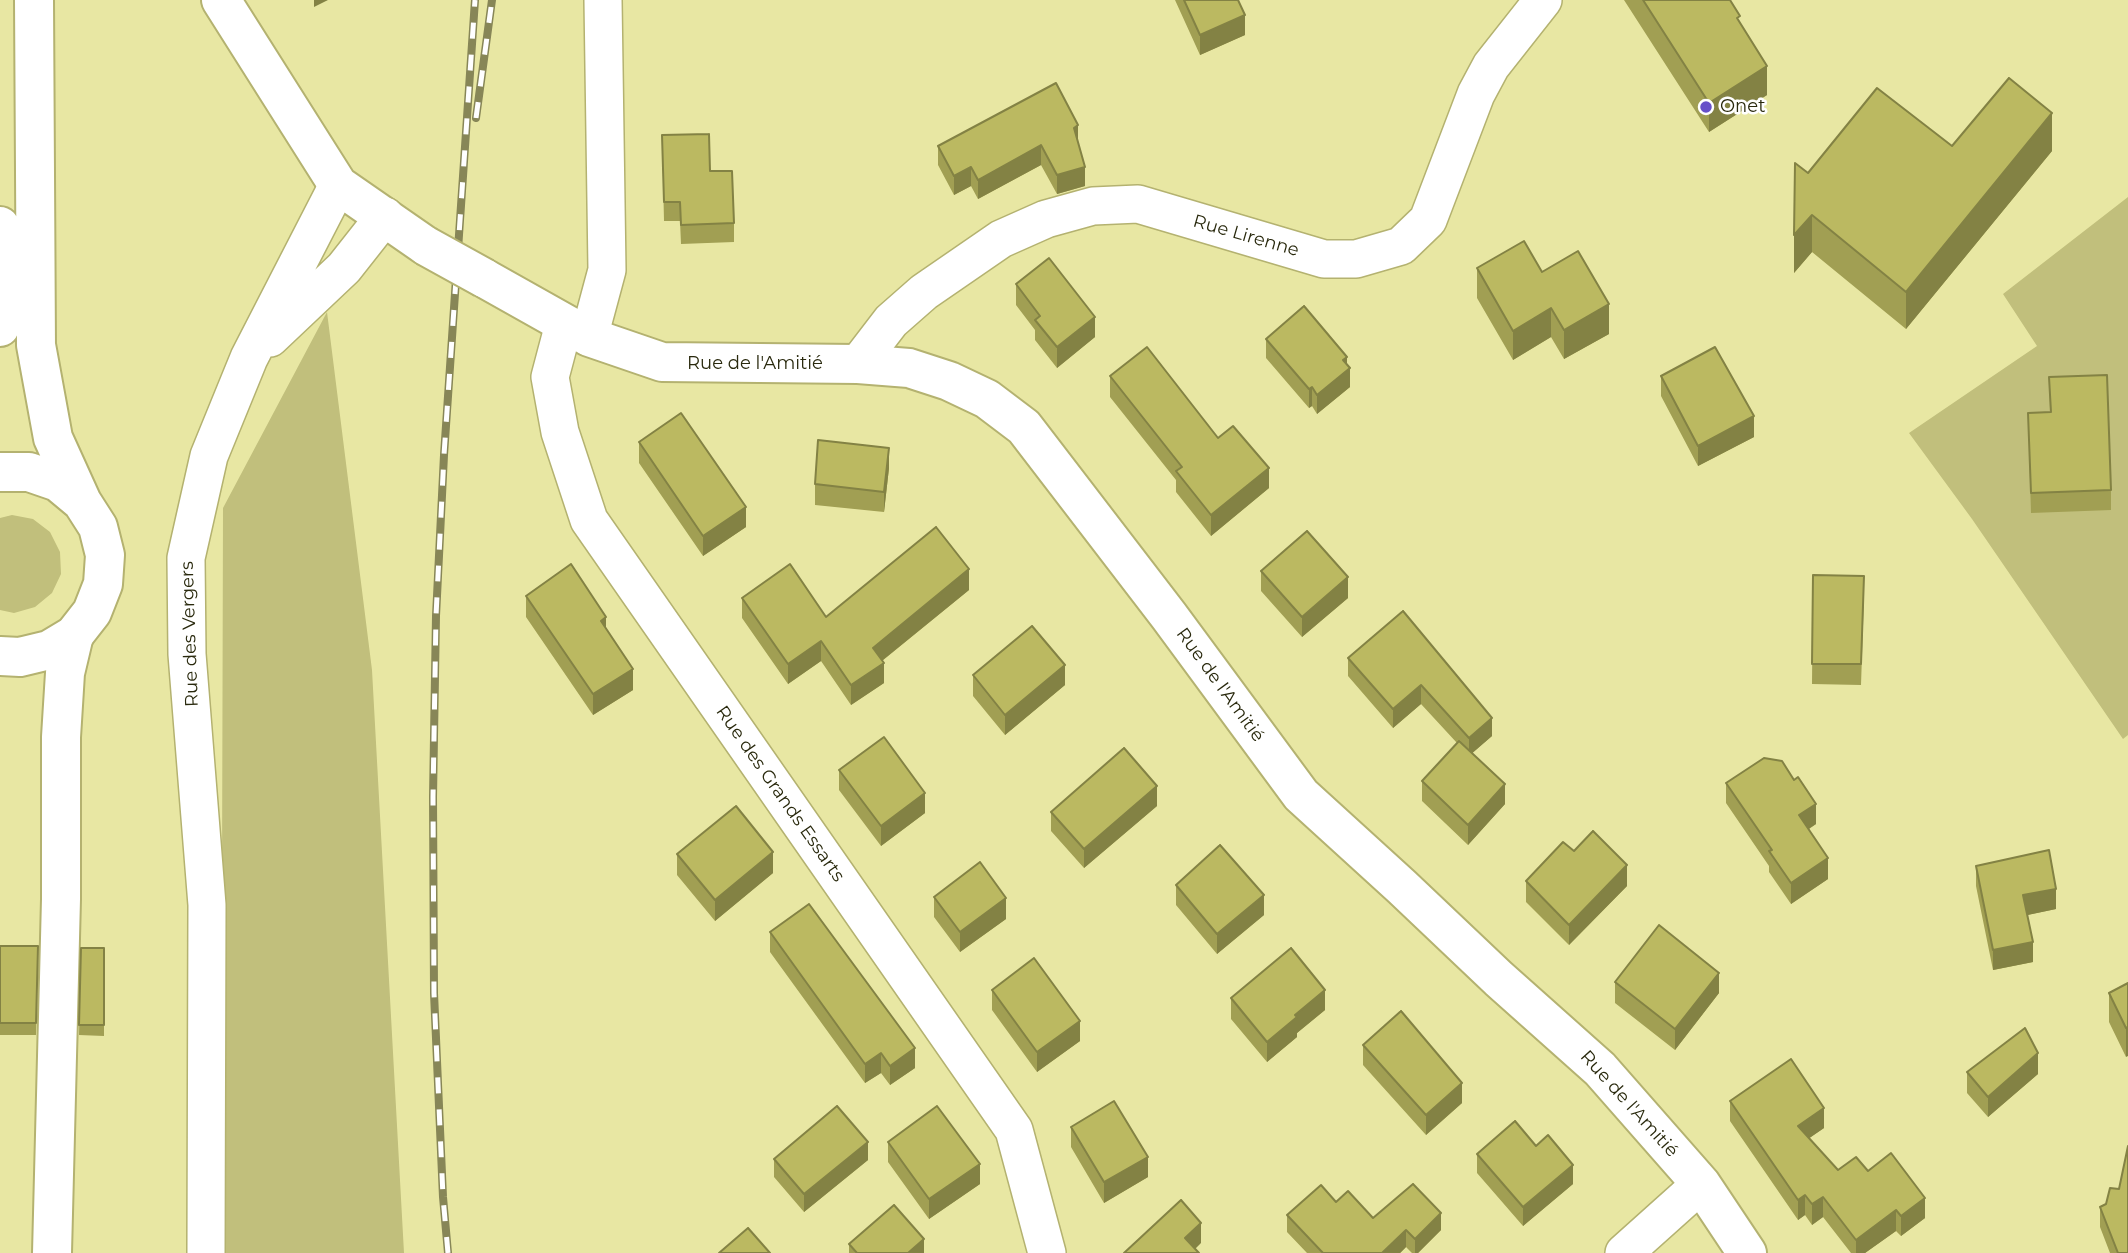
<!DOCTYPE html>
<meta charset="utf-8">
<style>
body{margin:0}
canvas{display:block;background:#e8e7a3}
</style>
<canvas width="2128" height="1253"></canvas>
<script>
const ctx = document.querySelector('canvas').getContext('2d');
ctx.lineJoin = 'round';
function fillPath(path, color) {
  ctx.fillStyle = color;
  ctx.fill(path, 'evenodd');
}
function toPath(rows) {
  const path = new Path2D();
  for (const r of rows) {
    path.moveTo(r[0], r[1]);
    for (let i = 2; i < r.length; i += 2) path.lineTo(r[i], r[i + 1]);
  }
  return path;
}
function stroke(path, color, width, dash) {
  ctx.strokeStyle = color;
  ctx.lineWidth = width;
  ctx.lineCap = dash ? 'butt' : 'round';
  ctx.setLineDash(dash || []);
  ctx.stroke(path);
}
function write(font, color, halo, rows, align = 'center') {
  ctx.font = font + ' Montserrat,sans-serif';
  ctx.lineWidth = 5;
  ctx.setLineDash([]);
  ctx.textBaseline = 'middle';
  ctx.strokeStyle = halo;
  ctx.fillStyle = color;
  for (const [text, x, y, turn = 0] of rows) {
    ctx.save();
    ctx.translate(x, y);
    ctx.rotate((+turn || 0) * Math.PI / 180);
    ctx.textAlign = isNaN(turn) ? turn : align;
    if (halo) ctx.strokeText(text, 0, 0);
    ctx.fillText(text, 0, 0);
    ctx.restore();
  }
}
fillPath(toPath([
 [2128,197,2128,735,2123,739,1972,519,1909,433,2037,346,2003,294],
 [327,312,372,670,404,1253,221,1253,223,508],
 [12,515,33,519,50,532,60,552,61,574,52,593,35,607,14,613,0,610,0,518]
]), '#c1bf7c');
const street = toPath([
 [564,324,550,377,560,432,589,520,1014,1130,1047,1253],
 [589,337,607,270,603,0],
 [270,338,344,268,385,216],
 [858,364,891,321,924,292,1001,239,1046,219,1093,206,1138,204,1324,259,1356,259,1401,246,1428,220,1476,94,1491,66,1543,0],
 [206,1253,207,905,187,654,186,558,209,456,249,358,338,185],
 [1624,1253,1701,1184]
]);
const secondary = toPath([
 [221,0,338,185,426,246],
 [484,278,589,337,662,362,858,364,909,368,949,381,987,399,1024,427,1169,616,1301,795,1402,887,1499,979,1600,1069,1701,1184,1747,1253]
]);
const primary = toPath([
 [0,226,0,327],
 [0,472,29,472,58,482,82,502],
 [0,656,20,657,49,650,74,635,92,612,103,584,105,555,98,527,82,502,53,438,36,345,34,0]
]);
const highway = toPath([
 [52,1253,61,899,61,737,65,673,74,635]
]);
stroke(street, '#b4b270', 40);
stroke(secondary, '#b4b270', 42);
stroke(primary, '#b4b270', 42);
stroke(highway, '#b4b270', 42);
stroke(street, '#fff', 37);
stroke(secondary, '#fff', 38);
stroke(primary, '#fff', 38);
stroke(highway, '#fff', 38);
const rail = toPath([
 [476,118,492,0],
 [448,1253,443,1197,434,993,433,797,436,616,444,455,475,0]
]);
stroke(rail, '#878657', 8);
stroke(rail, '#fff', 5, [16]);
const secondaryBridge = toPath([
 [426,246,484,278]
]);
stroke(secondaryBridge, '#b4b270', 42, []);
stroke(secondaryBridge, '#fff', 38);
fillPath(toPath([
 [1175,0,1238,0,1245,35,1200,55],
 [1624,0,1730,0,1767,95,1709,132],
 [662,135,710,171,734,223,734,242,681,244,680,221,664,221],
 [1078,143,1085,186,1057,194,1041,165,978,199,971,186,954,195,938,165,938,146],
 [1952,146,2052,151,1906,329,1812,252,1794,273,1808,173],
 [1477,268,1542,272,1609,334,1564,359,1551,337,1513,360,1477,298],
 [1016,284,1095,337,1057,368,1035,340,1035,330,1016,305],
 [1266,339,1347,365,1350,387,1317,414,1312,406,1309,408,1266,358],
 [1110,376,1218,438,1269,488,1211,536,1176,492,1176,480,1110,397],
 [1661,376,1754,437,1698,466,1661,396],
 [2049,377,2111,490,2111,510,2031,513,2028,413,2050,412],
 [639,442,746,527,703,556,639,463],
 [889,468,884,512,815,505,815,484],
 [1261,571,1348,598,1302,637,1261,591],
 [1813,575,1864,596,1861,685,1812,684],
 [969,590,882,661,884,683,851,705,821,661,788,684,742,618,742,598,826,617],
 [526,596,606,628,633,690,593,715,526,617],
 [1403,611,1492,736,1472,753,1505,804,1468,845,1422,801,1422,781,1457,743,1421,704,1393,728,1348,676,1348,658],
 [973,675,1065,685,1005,735,973,696],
 [839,770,925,813,881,846,839,790],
 [1794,780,1816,824,1809,829,1828,879,1791,904,1769,872,1769,866,1726,803,1726,783],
 [1157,806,1084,868,1051,831,1051,812],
 [1574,851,1627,886,1569,945,1526,902,1526,881],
 [677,854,773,873,715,921,677,875],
 [1976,866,2056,909,2027,915,2033,962,1993,970,1976,886],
 [1176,885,1264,915,1217,954,1176,905],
 [934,897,1006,919,960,952,934,917],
 [770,932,915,1068,890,1085,881,1073,865,1083,770,952],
 [0,946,38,946,36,1035,0,1035],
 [81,948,104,948,104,1036,79,1035],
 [1615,982,1719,993,1675,1050,1615,1003],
 [2128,983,2126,1057,2109,1022,2109,993],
 [992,990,1080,1041,1037,1072,992,1010],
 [1231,998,1325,1010,1297,1033,1297,1037,1267,1062,1231,1019],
 [1363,1045,1462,1103,1426,1135,1363,1065],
 [1967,1072,2038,1074,1988,1117,1967,1093],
 [1730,1101,1824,1128,1809,1138,1838,1170,1868,1171,1925,1218,1901,1236,1896,1231,1865,1253,1851,1253,1823,1217,1812,1225,1805,1215,1798,1220,1730,1121],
 [1071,1127,1148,1177,1104,1203,1071,1147],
 [888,1142,980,1184,929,1219,888,1162],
 [1477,1154,1573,1184,1523,1226,1477,1173],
 [774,1159,868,1160,804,1212,774,1177],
 [1336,1202,1373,1218,1441,1230,1418,1253,1412,1253,1406,1247,1400,1253,1307,1253,1287,1232,1287,1215],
 [2100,1207,2128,1253,2110,1253,2100,1227],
 [849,1244,924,1253,849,1253]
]), '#a19f53');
fillPath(toPath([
 [314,0,328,0,314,7],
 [1245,15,1245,35,1200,55,1200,35],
 [1767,66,1767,95,1709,132,1709,103],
 [2052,113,2052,151,1906,329,1906,292],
 [1078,125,1078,144,1074,128],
 [1041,145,1041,165,978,199,978,180],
 [971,167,971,186,954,195,954,176],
 [1085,167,1085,186,1057,194,1057,175],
 [1812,215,1812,252,1794,273,1794,235],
 [1609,304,1609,334,1564,359,1564,330],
 [1551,308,1551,337,1513,360,1513,331],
 [1095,317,1095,337,1057,368,1057,347],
 [1347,357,1347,370,1350,368,1350,387,1317,414,1317,395,1343,360],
 [1312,387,1312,406,1309,408,1309,389],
 [1754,416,1754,437,1698,466,1698,446],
 [889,448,889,468,884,512,884,492],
 [1269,468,1269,488,1211,536,1211,515],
 [746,507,746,527,703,556,703,536],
 [969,569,969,590,873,668,873,648],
 [1348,577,1348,598,1302,637,1302,617],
 [606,617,606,638,601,621],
 [821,641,821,661,788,684,788,664],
 [884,663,884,683,851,705,851,685],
 [1065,665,1065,685,1005,735,1005,715],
 [633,669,633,690,593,715,593,694],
 [1421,685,1421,704,1393,728,1393,709],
 [1492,718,1492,736,1469,756,1469,738],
 [1505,784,1505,804,1468,845,1468,825],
 [1157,786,1157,806,1084,868,1084,849],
 [925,793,925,813,881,846,881,826],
 [1816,804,1816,824,1799,835,1799,815],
 [773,852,773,873,715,921,715,900],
 [1828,858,1828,879,1791,904,1791,883],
 [1627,865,1627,886,1569,945,1569,925],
 [2056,889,2056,909,2023,916,2023,895],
 [1264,895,1264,915,1217,954,1217,934],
 [1006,898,1006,919,960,952,960,932],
 [2033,942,2033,962,1993,970,1993,950],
 [1719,973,1719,993,1675,1050,1675,1029],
 [1325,990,1325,1010,1297,1033,1297,1037,1267,1062,1267,1042,1295,1015],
 [1080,1021,1080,1041,1037,1072,1037,1052],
 [2128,1027,2128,1056,2126,1057,2126,1028],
 [915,1048,915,1068,890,1085,890,1066],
 [881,1053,881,1073,865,1083,865,1064],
 [2038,1053,2038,1074,1988,1117,1988,1097],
 [1462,1083,1462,1103,1426,1135,1426,1115],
 [1824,1108,1824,1128,1798,1146,1798,1126],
 [868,1142,868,1160,804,1212,804,1194],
 [1148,1157,1148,1177,1104,1203,1104,1182],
 [980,1164,980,1184,929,1219,929,1199],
 [1573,1165,1573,1184,1523,1226,1523,1207],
 [1805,1195,1805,1215,1798,1220,1798,1200],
 [1823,1197,1823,1217,1812,1225,1812,1204],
 [1925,1198,1925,1218,1901,1236,1901,1216],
 [1896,1210,1896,1231,1865,1253,1856,1253,1856,1240],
 [1441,1213,1441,1230,1418,1253,1415,1253,1415,1239],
 [1201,1223,1201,1243,1191,1253,1185,1238],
 [1406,1230,1406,1247,1400,1253,1382,1253],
 [924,1239,924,1253,908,1253]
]), '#838244');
const building = toPath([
 [1184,0,1238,0,1245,15,1200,35,1184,0],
 [1643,0,1730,0,1740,16,1737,18,1767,66,1709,103,1643,0],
 [2009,78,2052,113,1906,292,1812,215,1794,235,1795,163,1808,173,1877,88,1952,146,2009,78],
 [1056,83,1078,125,1074,128,1085,167,1057,175,1041,145,978,180,971,167,954,176,938,146,1056,83],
 [709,134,710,171,732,171,734,223,681,225,680,202,664,202,662,135,709,134],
 [1524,241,1542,272,1578,251,1609,304,1564,330,1551,308,1513,331,1477,268,1524,241],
 [1049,258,1095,317,1057,347,1035,320,1040,316,1016,284,1049,258],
 [1304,306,1347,357,1343,360,1350,368,1317,395,1312,387,1309,389,1266,339,1304,306],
 [1147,347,1218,438,1233,426,1269,468,1211,515,1176,471,1182,467,1110,376,1147,347],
 [1715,347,1754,416,1698,446,1661,376,1715,347],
 [2107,375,2111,490,2031,493,2028,413,2051,412,2049,377,2107,375],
 [681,413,746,507,703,536,639,442,681,413],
 [818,440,889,448,884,492,815,484,818,440],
 [936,527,969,569,873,648,884,663,851,685,821,641,788,664,742,598,790,564,826,617,936,527],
 [1307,531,1348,577,1302,617,1261,571,1307,531],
 [571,564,606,617,601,621,633,669,593,694,526,596,571,564],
 [1813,575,1864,576,1861,664,1812,664,1813,575],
 [1403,611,1492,718,1469,738,1421,685,1393,709,1348,658,1403,611],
 [1032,626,1065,665,1005,715,973,675,1032,626],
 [884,737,925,793,881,826,839,770,884,737],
 [1459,741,1505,784,1468,825,1422,781,1459,741],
 [1124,748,1157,786,1084,849,1051,812,1124,748],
 [1764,758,1782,761,1794,780,1798,777,1816,804,1799,815,1828,858,1791,883,1769,851,1772,850,1726,783,1764,758],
 [736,806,773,852,715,900,677,854,736,806],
 [1593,831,1627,865,1569,925,1526,881,1563,842,1574,851,1593,831],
 [1220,845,1264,895,1217,934,1176,885,1220,845],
 [2049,850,2056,889,2023,895,2033,942,1993,950,1976,866,2049,850],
 [980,862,1006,898,960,932,934,897,980,862],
 [809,904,915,1048,890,1066,881,1053,865,1064,770,932,809,904],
 [1659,925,1719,973,1675,1029,1615,982,1659,925],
 [0,946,38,946,36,1023,0,1023,0,946],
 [81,948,104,948,104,1025,79,1025,81,948],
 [1291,948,1325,990,1295,1015,1297,1017,1267,1042,1231,998,1291,948],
 [1034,958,1080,1021,1037,1052,992,990,1034,958],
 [2128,983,2128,1027,2126,1028,2109,993,2128,983],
 [1401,1011,1462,1083,1426,1115,1363,1045,1401,1011],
 [2025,1028,2038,1053,1988,1097,1967,1072,2025,1028],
 [1791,1059,1824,1108,1798,1126,1838,1170,1856,1157,1868,1171,1891,1153,1925,1198,1901,1216,1896,1210,1856,1240,1823,1197,1812,1204,1805,1195,1798,1200,1730,1101,1791,1059],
 [1114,1101,1148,1157,1104,1182,1071,1127,1114,1101],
 [837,1106,868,1142,804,1194,774,1159,837,1106],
 [937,1106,980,1164,929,1199,888,1142,937,1106],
 [1515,1121,1536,1146,1548,1135,1573,1165,1523,1207,1477,1154,1515,1121],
 [2128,1146,2128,1253,2118,1253,2100,1207,2106,1204,2110,1188,2119,1189,2128,1146],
 [1413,1184,1441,1213,1415,1239,1406,1230,1382,1253,1323,1253,1287,1215,1321,1185,1336,1202,1348,1191,1373,1218,1413,1184],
 [1181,1200,1201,1223,1185,1238,1199,1253,1124,1253,1181,1200],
 [894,1205,924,1239,908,1253,857,1253,849,1244,894,1205],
 [748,1228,770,1253,719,1253,748,1228]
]);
fillPath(building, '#bbb961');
stroke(building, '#838244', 2);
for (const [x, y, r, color] of [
 [1706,107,7,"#6750c9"]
]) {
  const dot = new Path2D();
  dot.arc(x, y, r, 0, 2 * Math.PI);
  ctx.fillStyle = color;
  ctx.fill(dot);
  stroke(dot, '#fff', 2.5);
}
write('18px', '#29290d', '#fff', [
 ["Onet",1720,107]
], 'left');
write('18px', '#29290d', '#fff', [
 ["Rue Lirenne",1246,236,16],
 ["Rue de l'Amitié",755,364],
 ["Rue des Vergers",190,634,-92],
 ["Rue de l'Amitié",1220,685,54],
 ["Rue des Grands Essarts",780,794,55],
 ["Rue de l'Amitié",1629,1104,48]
]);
</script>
